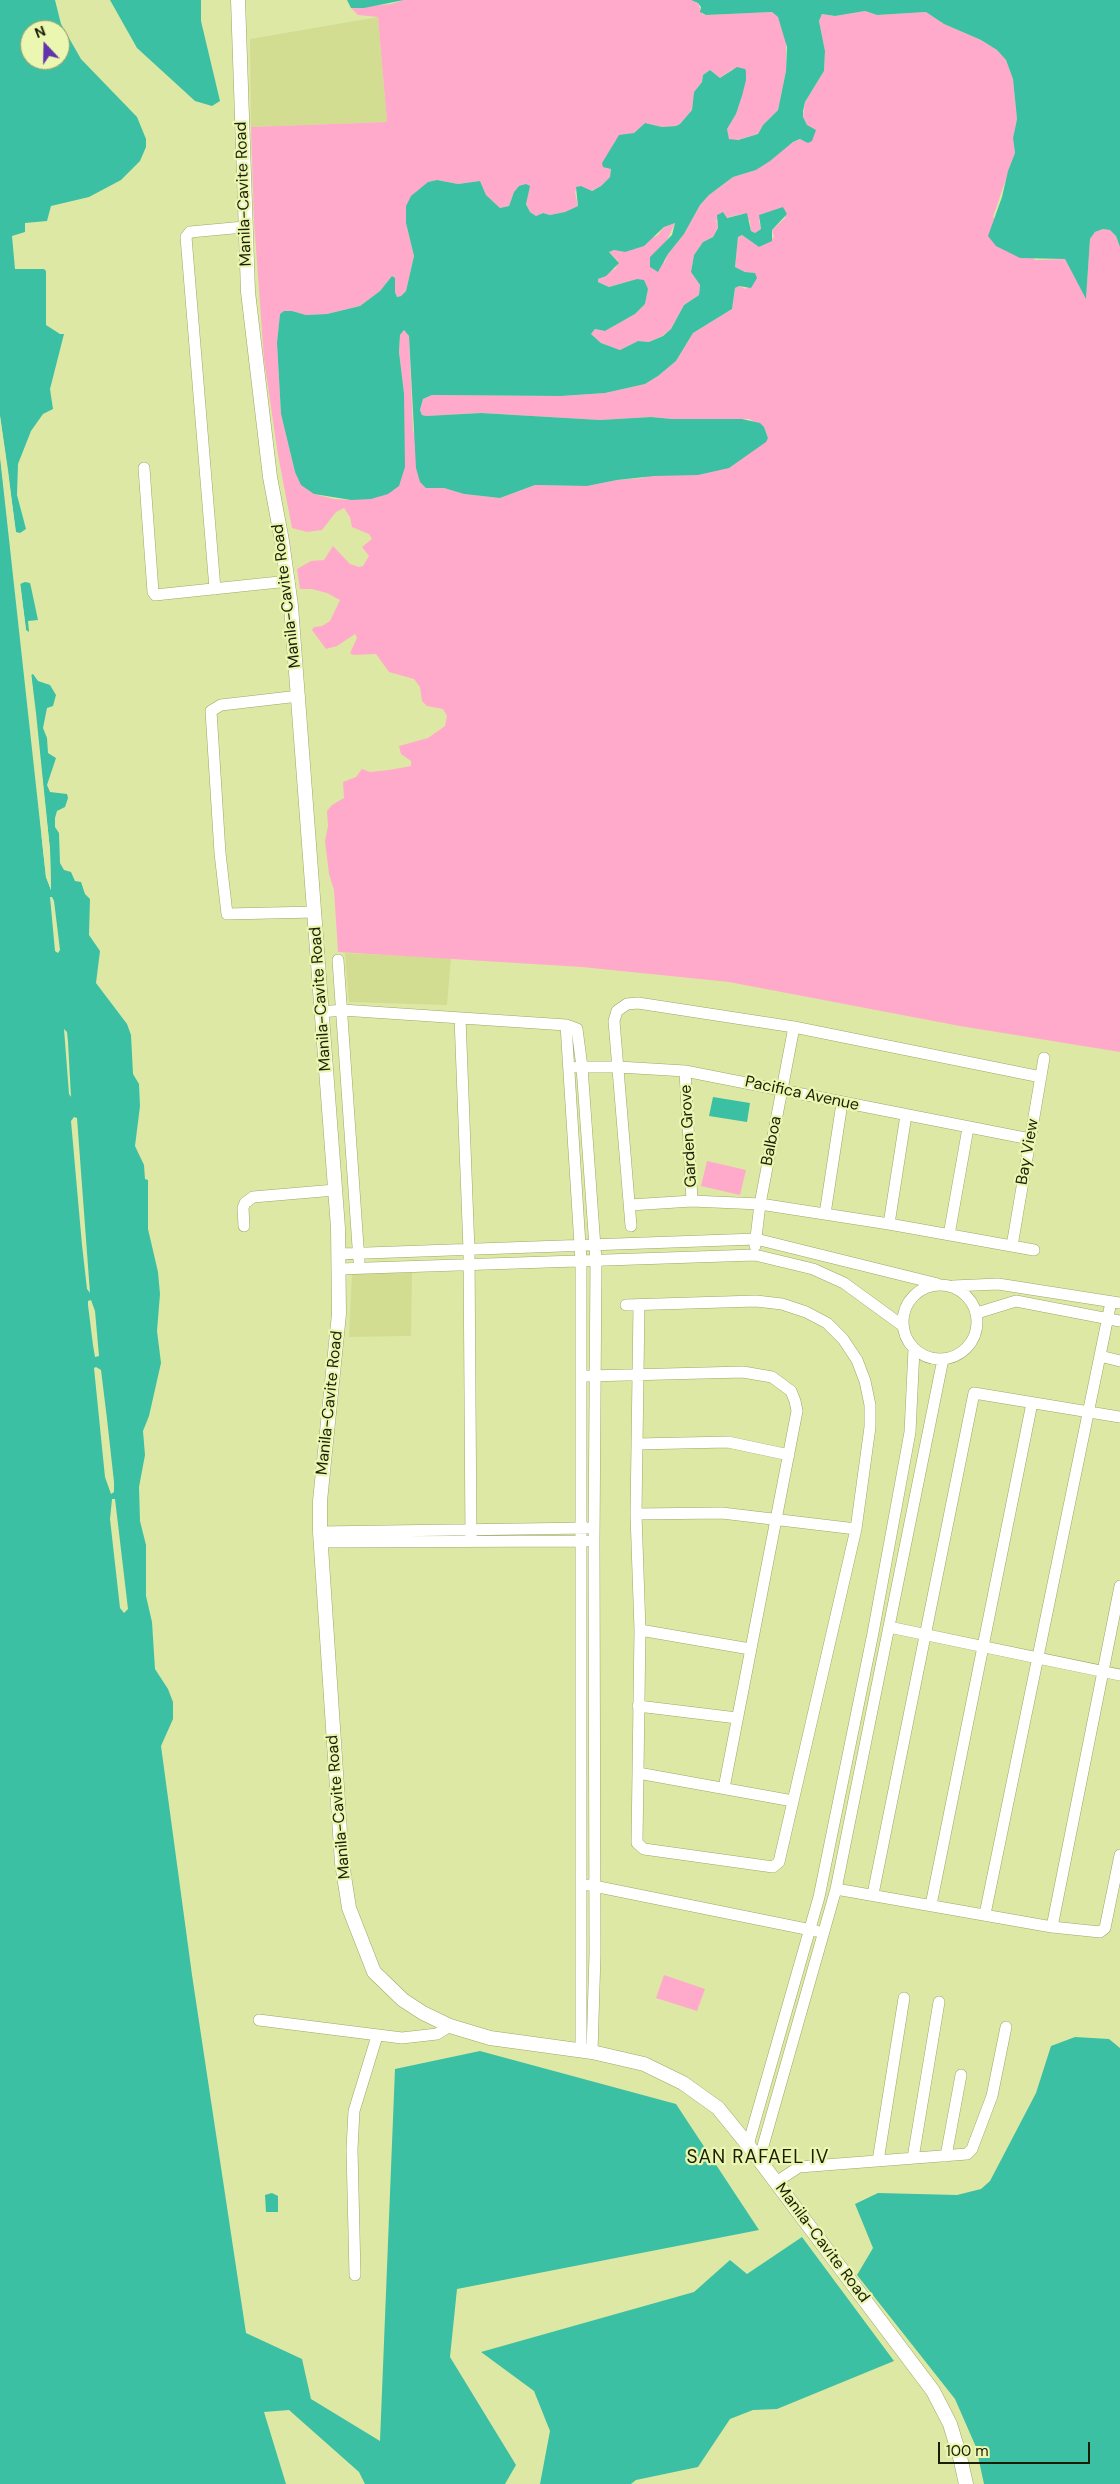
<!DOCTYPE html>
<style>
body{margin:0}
#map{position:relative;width:1120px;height:2484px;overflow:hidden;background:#dee8a5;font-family:"DM Sans",sans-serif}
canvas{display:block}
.north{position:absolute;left:20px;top:20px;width:50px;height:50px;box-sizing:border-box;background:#ebf6b1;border:1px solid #98a06c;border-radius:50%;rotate:339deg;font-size:14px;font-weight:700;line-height:20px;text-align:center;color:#1b1e04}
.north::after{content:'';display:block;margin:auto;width:18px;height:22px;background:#6134ac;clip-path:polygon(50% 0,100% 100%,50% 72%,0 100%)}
.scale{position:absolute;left:938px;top:2442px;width:152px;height:22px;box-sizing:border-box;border:2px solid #1b1e04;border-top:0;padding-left:6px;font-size:15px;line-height:18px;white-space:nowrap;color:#1b1e04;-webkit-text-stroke:4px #ebf6b1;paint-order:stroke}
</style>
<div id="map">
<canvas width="1120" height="2484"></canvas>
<div class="north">N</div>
<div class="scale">100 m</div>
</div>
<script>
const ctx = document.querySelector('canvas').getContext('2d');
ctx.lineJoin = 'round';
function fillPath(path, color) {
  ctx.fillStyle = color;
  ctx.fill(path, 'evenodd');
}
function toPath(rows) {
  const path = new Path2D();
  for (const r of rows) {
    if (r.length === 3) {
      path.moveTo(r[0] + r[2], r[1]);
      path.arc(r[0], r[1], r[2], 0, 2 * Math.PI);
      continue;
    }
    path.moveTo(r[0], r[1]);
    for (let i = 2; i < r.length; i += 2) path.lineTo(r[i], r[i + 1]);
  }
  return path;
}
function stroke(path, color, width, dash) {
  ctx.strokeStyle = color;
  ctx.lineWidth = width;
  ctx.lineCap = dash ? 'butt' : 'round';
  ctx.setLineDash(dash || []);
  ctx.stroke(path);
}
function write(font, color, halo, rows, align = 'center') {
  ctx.font = font + ' "DM Sans",sans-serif';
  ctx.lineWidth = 4.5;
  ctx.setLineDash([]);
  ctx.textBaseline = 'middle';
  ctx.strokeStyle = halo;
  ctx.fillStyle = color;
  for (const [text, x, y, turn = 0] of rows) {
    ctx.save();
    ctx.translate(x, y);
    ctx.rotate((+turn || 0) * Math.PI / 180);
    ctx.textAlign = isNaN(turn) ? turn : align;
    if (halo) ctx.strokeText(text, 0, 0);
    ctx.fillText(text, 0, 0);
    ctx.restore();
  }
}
fillPath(toPath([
 [378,17,387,122,251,127,250,39],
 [345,953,451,958,447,1005,349,1002],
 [352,1272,412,1273,411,1336,349,1337]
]), '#d2dd92');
fillPath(toPath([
 [404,0,691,0,698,3,702,14,706,15,772,12,778,17,786,39,786,71,778,110,763,125,758,134,733,141,727,137,727,129,736,114,742,96,733,69,720,78,710,70,703,75,702,82,694,92,692,110,680,124,676,126,662,127,645,123,634,133,615,141,610,153,602,163,611,169,610,177,601,186,591,191,581,186,577,187,575,192,578,206,565,212,550,215,543,213,536,216,530,212,519,186,514,192,509,206,500,208,486,195,480,181,458,184,437,180,429,182,415,193,406,223,414,256,406,291,401,296,397,297,395,292,395,278,392,276,380,291,360,306,327,314,306,315,292,311,280,314,277,344,281,414,295,472,314,494,334,499,351,500,404,437,404,393,399,352,400,335,404,330,409,336,413,430,429,488,444,488,464,494,500,498,535,485,587,486,617,480,642,478,768,438,764,427,749,419,672,419,651,417,600,420,481,413,426,416,422,415,420,410,423,399,432,395,561,396,605,393,645,384,658,376,676,361,693,333,732,309,735,288,739,286,746,289,755,273,745,272,735,267,738,237,742,235,759,247,774,237,772,230,785,218,783,207,759,220,761,229,755,233,751,231,750,221,742,214,716,220,718,227,713,237,703,242,694,255,691,272,700,285,699,295,684,305,671,329,662,336,649,342,638,341,620,350,601,343,591,334,595,329,605,331,635,314,645,304,648,289,637,279,609,287,598,282,597,280,616,268,618,261,609,252,614,250,625,252,658,235,664,227,675,223,667,240,664,264,668,254,684,234,700,205,709,195,733,177,756,170,793,142,802,139,807,125,803,117,805,102,824,71,825,51,819,21,822,14,835,16,865,11,877,15,926,12,944,24,981,40,997,50,1006,60,1013,79,1017,119,1013,138,1015,153,993,217,1035,260,1065,259,1086,298,1090,239,1095,232,1103,229,1110,230,1116,236,1120,247,1120,1052,960,1026,729,982,582,967,338,952,334,890,329,874,325,841,328,826,327,811,332,805,344,798,343,782,356,777,362,769,370,772,389,770,411,766,411,761,401,754,399,746,428,738,445,726,447,716,443,709,427,706,422,701,420,687,414,679,389,672,376,654,353,655,350,653,357,638,355,634,337,646,326,649,312,630,314,627,322,626,330,621,340,600,327,593,312,589,300,589,297,569,311,561,324,560,333,546,350,564,359,567,363,566,369,556,362,547,372,539,369,534,352,527,350,517,344,508,336,512,322,530,307,532,292,528,278,455,264,359,254,221,251,127,387,122,378,17,358,15,351,8,391,4],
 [707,1161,746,1170,740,1195,701,1186],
 [664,1975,705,1989,697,2011,656,1998]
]), '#ffaacb');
fillPath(toPath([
 [0,0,55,0,61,24,81,59,137,117,146,139,146,147,140,161,121,180,89,197,51,206,47,221,25,223,25,232,12,236,15,269,44,269,46,271,46,325,60,334,64,334,50,389,53,409,43,414,31,431,18,464,17,495,26,529,20,533,16,532,0,416],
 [30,30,60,30,60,60,30,60],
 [110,0,201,0,201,21,220,101,212,106,195,101,137,48],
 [347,0,404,0,364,8,351,8],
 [691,0,1120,0,1120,247,1116,236,1110,230,1103,229,1095,232,1090,239,1086,299,1065,259,1020,258,996,246,988,236,1002,197,1008,171,1015,153,1013,138,1017,119,1013,79,1006,60,997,50,981,40,944,24,926,12,877,15,865,11,835,16,822,14,819,21,825,51,824,71,805,102,803,111,803,117,807,125,816,130,812,141,808,143,800,139,793,142,770,161,756,170,733,177,709,195,700,205,684,234,668,254,658,272,650,267,650,257,672,235,675,223,664,227,644,246,625,252,614,250,609,252,619,263,606,276,598,279,598,282,609,287,637,279,644,280,648,289,645,304,635,314,605,331,595,329,591,334,601,343,620,350,638,341,649,342,663,336,671,329,684,305,699,295,700,285,691,272,694,255,703,242,713,237,718,228,717,215,723,212,727,218,747,213,751,231,755,233,761,229,759,215,783,207,787,214,772,230,772,241,759,247,742,235,738,237,735,267,745,272,755,273,757,278,751,288,739,286,735,288,732,309,693,333,676,361,658,376,645,384,605,393,561,396,432,395,423,399,420,410,422,415,426,416,481,413,600,420,651,417,672,419,742,419,760,423,764,427,768,438,766,442,729,468,698,475,654,476,617,480,587,486,535,485,500,498,464,494,444,488,426,488,420,482,416,468,409,336,404,330,400,335,399,352,404,393,405,467,399,486,388,494,371,499,351,500,314,494,301,485,295,472,281,414,277,343,280,314,284,311,292,311,306,315,327,314,360,306,380,291,392,276,395,278,395,292,397,297,401,296,406,291,414,256,406,223,406,206,411,196,428,182,437,180,458,184,480,181,486,195,500,208,509,206,514,192,519,186,526,184,530,186,526,204,530,212,536,216,543,213,550,215,565,212,578,206,576,187,581,186,592,191,601,186,610,177,611,169,603,167,602,163,619,135,634,133,645,123,662,127,676,126,680,124,692,110,694,92,702,82,703,75,710,70,720,78,737,67,745,69,746,71,746,80,742,96,736,114,727,129,729,139,738,140,758,134,763,125,778,110,786,71,787,47,778,17,772,12,706,15,700,12,701,7,698,3],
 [0,457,46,877,51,890,50,850,31,675,33,674,38,681,50,685,56,695,53,706,47,708,43,728,47,738,48,753,56,758,47,785,50,792,67,794,68,798,65,807,57,811,55,818,55,827,59,833,60,863,64,870,71,872,75,881,81,882,85,894,90,899,89,935,100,951,96,983,127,1024,131,1035,133,1074,139,1084,140,1106,135,1146,144,1165,145,1179,148,1180,148,1229,158,1272,160,1294,157,1331,161,1363,149,1416,143,1431,145,1455,139,1487,140,1521,146,1545,146,1596,152,1622,155,1669,168,1689,173,1702,173,1719,161,1746,192,1975,246,2333,302,2359,311,2399,380,2441,395,2069,480,2051,676,2104,759,2230,457,2289,450,2357,516,2465,505,2484,365,2484,359,2472,289,2410,264,2412,286,2484,0,2484],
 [25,582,30,583,31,587,38,620,28,621,29,632,26,630,20,584],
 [713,1097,750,1103,747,1122,709,1116],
 [1075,2037,1109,2039,1120,2048,1120,2484,984,2484,976,2447,955,2399,857,2275,873,2248,855,2204,878,2193,957,2195,981,2189,990,2181,1036,2093,1051,2046],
 [272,2193,278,2196,278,2212,266,2212,265,2195],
 [802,2237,894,2361,777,2409,753,2410,730,2419,698,2467,636,2480,631,2484,540,2484,550,2431,534,2391,481,2352,694,2292,730,2260,747,2274]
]), '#3bc0a3');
fillPath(toPath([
 [0,416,8,470,16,535,13,533,10,512,0,434],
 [0,454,2,456,10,510,49,877,39,758,28,675,31,672,36,713,50,850,51,890,46,877,42,841,38,786],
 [20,581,26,630,26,633,23,631,18,584],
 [50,897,52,897,54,901,60,950,58,953,55,951],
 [64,1029,67,1032,68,1042,71,1097,69,1094],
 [74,1117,77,1118,90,1293,87,1289,82,1245,71,1121],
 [91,1300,95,1311,99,1356,95,1357,93,1345,88,1305,88,1301],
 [96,1367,101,1370,107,1419,114,1482,114,1492,111,1494,105,1477,94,1368],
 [112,1499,115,1499,128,1609,124,1613,120,1608,110,1519]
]), '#dee8a5');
const minor = toPath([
 [144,468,153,592,155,595,289,581],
 [215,589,186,237,190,232,244,227],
 [299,696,221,705,211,711,220,853,227,914,315,912],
 [338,960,359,1261],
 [322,1012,342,1010,566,1025,577,1029,582,1067,596,1261,594,1541,595,1954,592,2052],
 [460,1018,469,1250,471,1540],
 [566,1025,581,1261,581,2051],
 [577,1067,619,1067,685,1071,1030,1139],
 [685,1071,692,1201],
 [630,1205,692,1201,760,1204,889,1224,1034,1250],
 [825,1214,842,1103],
 [889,1224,906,1115],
 [244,1226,243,1208,245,1203,253,1197,335,1190],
 [631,1226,614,1021,617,1011,627,1004,638,1003,794,1027,1041,1077],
 [949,1235,968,1128],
 [755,1246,760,1204,794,1027],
 [1012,1246,1044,1058],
 [339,1254,756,1239,938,1284],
 [339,1269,755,1255,813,1269,844,1283,903,1326],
 [940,1322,37],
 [953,1286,998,1284,1120,1303],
 [626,1305,756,1301,782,1304,806,1312,827,1323,843,1339,857,1360,865,1381,870,1405,870,1427,856,1529,779,1862,773,1867,644,1849,637,1843,640,1630,636,1514,639,1305],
 [977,1313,1016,1301,1120,1321],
 [1100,1356,1120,1361],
 [588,1376,743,1372,772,1377,791,1391,795,1401,797,1411,724,1788],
 [637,1444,728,1442,789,1455],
 [636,1514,722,1513,856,1529],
 [320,1532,587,1528],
 [321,1542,586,1541],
 [889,1627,1120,1675],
 [640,1630,750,1649],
 [638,1706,737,1718],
 [638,1773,793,1801],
 [589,1885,816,1931],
 [836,1889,1052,1927,1100,1932,1105,1928,1120,1855],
 [873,1894,974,1393,1120,1417],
 [931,1905,1032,1403],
 [985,1914,1111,1302],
 [1052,1927,1120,1586],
 [259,2020,402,2038,437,2034,450,2026],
 [748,2145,819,1897,873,1633,910,1432,914,1349],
 [946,2156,961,2075],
 [913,2158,939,2002],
 [759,2160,836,1889,943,1359],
 [878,2161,904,1998],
 [776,2182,799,2167,967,2154,972,2149,992,2096,1006,2027],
 [355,2275,352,2149,354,2111,377,2036]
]);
const major = toPath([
 [238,0,248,292,270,477,282,541,291,606,338,1228,339,1314,320,1501,320,1532,342,1863,349,1908,374,1972,403,2000,423,2013,450,2026,490,2038,592,2052,644,2064,683,2083,718,2108,748,2145,933,2391,950,2424,960,2457,966,2484]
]);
stroke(minor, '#9ea766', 12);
stroke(major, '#9ea766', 15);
stroke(minor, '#fff', 11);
stroke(major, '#fff', 14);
write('16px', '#1b1e04', '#ebf6b1', [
 ["Manila-Cavite Road",244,194,-92],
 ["Manila-Cavite Road",287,596,-97],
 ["Manila-Cavite Road",321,999,-94],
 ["Pacifica Avenue",802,1094,12],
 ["Garden Grove",689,1136,-93],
 ["Balboa",772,1141,-79],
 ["Bay View",1028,1152,-80],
 ["Manila-Cavite Road",330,1403,-84],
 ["Manila-Cavite Road",339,1807,-95],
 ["Manila-Cavite Road",822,2243,53]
]);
ctx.letterSpacing = '1px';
write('19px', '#1b1e04', '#ebf6b1', [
 ["SAN RAFAEL IV",758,2158]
]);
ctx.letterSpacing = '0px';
</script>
